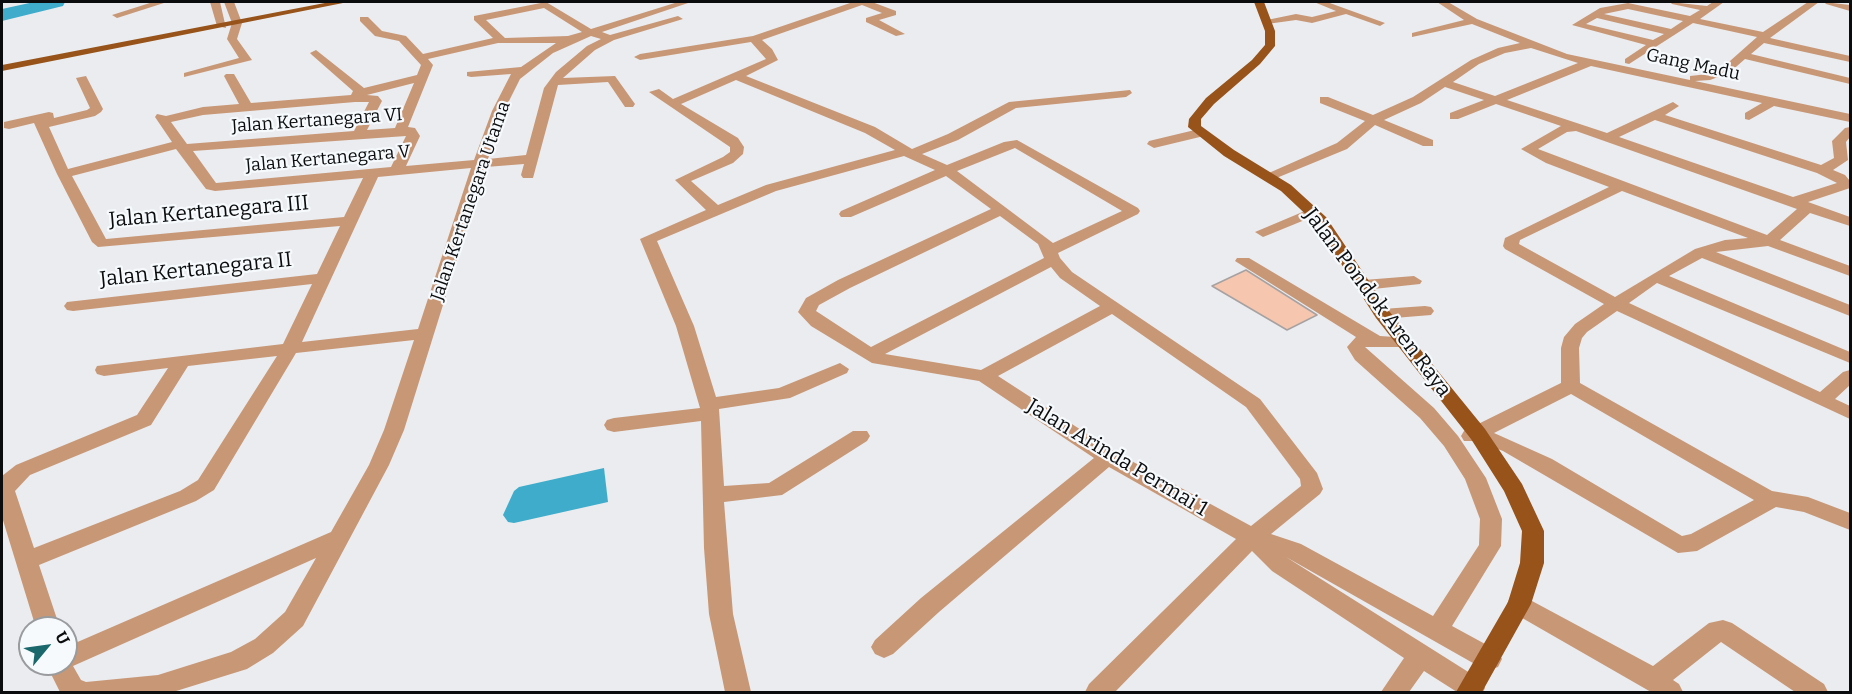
<!DOCTYPE html>
<style>
body{margin:0}
#map{position:relative;width:1852px;height:694px;overflow:hidden;background:#eaecf0;font-family:Bitter,serif}
canvas{display:block}
.frame{position:absolute;inset:0;border:3px solid #0b0c0d;pointer-events:none}
.north{position:absolute;left:18px;top:616px;width:60px;height:60px;box-sizing:border-box;background:#f7fafd;border:2px solid #999b9d;border-radius:50%;rotate:61deg;font-size:16px;font-weight:700;line-height:24px;text-align:center;color:#0b0c0d}
.north::after{content:'';display:block;margin:auto;width:21px;height:27px;background:#1a686c;clip-path:polygon(50% 0,100% 100%,50% 72%,0 100%)}
</style>
<div id="map">
<canvas width="1852" height="694"></canvas>
<div class="frame"></div>
<div class="north">U</div>
</div>
<script>
const ctx = document.querySelector('canvas').getContext('2d');
ctx.lineJoin = 'round';
function fillPath(path, color) {
  ctx.fillStyle = color;
  ctx.fill(path, 'evenodd');
}
function toPath(rows) {
  const path = new Path2D();
  for (const r of rows) {
    path.moveTo(r[0], r[1]);
    for (let i = 2; i < r.length; i += 2) path.lineTo(r[i], r[i + 1]);
  }
  return path;
}
function stroke(path, color, width, dash) {
  ctx.strokeStyle = color;
  ctx.lineWidth = width;
  ctx.lineCap = dash ? 'butt' : 'round';
  ctx.setLineDash(dash || []);
  ctx.stroke(path);
}
function write(font, color, halo, rows, align = 'center') {
  ctx.font = font + ' Bitter,serif';
  ctx.lineWidth = 4.5;
  ctx.setLineDash([]);
  ctx.textBaseline = 'middle';
  ctx.strokeStyle = halo;
  ctx.fillStyle = color;
  for (const [text, x, y, turn = 0] of rows) {
    ctx.save();
    ctx.translate(x, y);
    ctx.rotate((+turn || 0) * Math.PI / 180);
    ctx.textAlign = isNaN(turn) ? turn : align;
    if (halo) ctx.strokeText(text, 0, 0);
    ctx.fillText(text, 0, 0);
    ctx.restore();
  }
}
fillPath(toPath([
 [604,468,608,502,514,523,508,522,503,515,514,491,519,487]
]), '#3eacca');
fillPath(toPath([
 [34,2,65,2,63,6,2,21,2,9,34,2]
]), '#3eacca');
const building = toPath([
 [1246,270,1317,315,1287,330,1212,286,1246,270]
]);
fillPath(building, '#f6c6af');
stroke(building, '#a7a2a1', 1.5);
fillPath(toPath([
 [153,2,167,2,117,18,112,15,153,2],
 [210,2,220,2,226,28,217,26,210,2],
 [224,2,234,2,242,23,237,39,252,60,184,77,184,73,239,58,227,39,232,23,224,2],
 [546,2,591,29,678,2,691,2,602,32,610,35,678,16,683,19,614,40,595,50,563,78,615,76,635,104,633,107,625,107,608,82,558,85,533,178,523,178,521,175,524,164,486,167,404,430,389,465,303,626,273,653,247,669,173,692,60,692,46,664,66,664,66,647,331,532,369,465,384,430,414,340,296,353,214,490,196,501,39,565,60,628,36,628,2,517,2,476,16,465,137,415,168,368,104,376,97,374,95,370,97,366,283,344,312,284,73,311,67,310,64,306,67,302,317,274,340,226,98,247,92,242,57,174,34,123,9,129,4,128,4,122,49,112,53,113,54,118,87,110,90,108,76,78,86,76,103,109,101,112,95,116,49,127,68,169,172,142,155,117,157,114,166,116,203,107,239,104,224,76,226,74,234,74,251,103,351,95,353,91,312,55,310,53,316,50,364,88,417,75,421,65,399,41,375,36,360,21,360,17,368,17,382,31,406,36,423,54,493,38,474,20,474,16,546,2],
 [544,8,582,32,568,36,505,38,486,20,544,8],
 [591,36,601,39,587,46,556,72,544,88,526,155,488,159,504,111,520,79,553,53,591,36],
 [498,43,556,43,521,67,467,72,467,76,471,77,511,74,492,111,474,160,406,166,420,136,415,128,408,127,433,65,428,59,498,43],
 [414,83,395,128,367,130,382,101,378,96,367,95,414,83],
 [355,102,369,102,354,131,187,144,171,122,203,115,355,102],
 [406,136,391,167,216,183,193,151,406,136],
 [176,149,206,189,215,191,363,178,344,217,106,239,72,176,176,149],
 [471,168,418,329,302,342,378,177,471,168],
 [277,356,198,480,180,491,34,548,15,491,30,475,151,425,188,366,277,356],
 [316,558,285,612,255,639,231,652,158,675,86,682,81,680,73,666,316,558],
 [853,2,872,2,896,11,896,15,879,20,905,34,896,36,866,22,866,18,882,13,862,5,762,40,772,49,778,60,746,76,875,127,912,149,948,134,1009,102,1130,90,1132,93,1126,97,1016,108,958,140,922,154,947,165,1004,142,1017,140,1138,208,1140,211,1138,214,1058,253,1060,258,1072,272,1260,399,1317,473,1323,489,1320,494,1271,534,1301,544,1433,616,1479,545,1480,519,1465,479,1444,446,1420,418,1355,360,1347,347,1356,337,1235,261,1237,258,1249,258,1380,336,1409,338,1412,342,1403,347,1365,347,1434,408,1458,436,1486,478,1502,519,1501,546,1452,626,1498,651,1502,659,1498,667,1489,670,1480,667,1286,557,1481,680,1485,688,1483,692,1457,692,1424,671,1409,692,1381,692,1404,658,1272,571,1252,551,1115,692,1085,692,1089,684,1236,539,1109,467,939,612,893,654,884,658,875,654,871,647,875,640,921,598,1094,458,979,381,872,363,811,326,798,312,806,298,838,280,991,209,946,176,851,217,841,217,839,214,841,211,935,170,904,156,776,191,657,241,694,326,716,397,779,388,840,363,849,369,847,373,790,398,719,409,724,486,769,483,853,431,867,431,870,436,867,441,782,495,724,502,733,614,751,692,725,692,709,614,704,548,701,421,614,432,607,430,604,425,607,420,614,418,700,408,676,326,640,239,706,210,675,180,723,157,730,152,730,147,649,92,659,89,673,99,766,59,751,42,640,60,634,57,640,54,753,36,853,2],
 [736,80,865,133,895,150,766,185,718,205,691,181,733,163,743,154,744,147,738,138,681,104,736,80],
 [1015,148,1122,211,1053,243,957,171,1015,148],
 [1000,216,1038,244,1044,258,871,347,816,311,819,305,850,288,1000,216],
 [1051,267,1060,278,1100,306,981,370,885,354,1051,267],
 [1112,314,1246,407,1300,479,1301,486,1251,526,1115,452,998,376,1112,314],
 [1314,2,1327,2,1385,23,1380,26,1346,14,1312,23,1296,20,1267,24,1262,21,1296,14,1312,17,1336,11,1314,2],
 [1437,2,1448,2,1477,19,1567,54,1690,80,1690,76,1708,74,1721,69,1757,37,1693,23,1629,64,1625,63,1625,59,1646,45,1572,25,1600,8,1628,3,1690,16,1700,10,1672,4,1670,2,1707,6,1713,2,1724,2,1700,19,1763,32,1808,2,1819,2,1770,38,1850,56,1850,62,1764,43,1751,54,1850,78,1850,84,1745,59,1729,73,1710,80,1695,81,1850,114,1850,122,1774,106,1749,120,1745,119,1745,113,1762,103,1591,66,1507,100,1607,133,1673,102,1679,106,1665,115,1821,165,1834,158,1832,141,1845,128,1850,127,1850,137,1846,142,1848,160,1833,170,1845,175,1850,181,1850,188,1808,202,1850,217,1850,226,1810,213,1780,240,1850,266,1850,276,1768,246,1716,252,1850,305,1850,316,1702,258,1669,276,1850,352,1850,363,1657,283,1629,303,1820,392,1843,372,1850,370,1850,385,1835,399,1850,406,1850,419,1617,311,1587,332,1582,338,1579,348,1580,383,1772,491,1808,497,1850,513,1850,530,1804,512,1776,507,1697,551,1678,553,1503,451,1477,441,1464,441,1461,436,1464,431,1561,383,1561,348,1564,337,1575,324,1604,304,1505,249,1503,246,1505,238,1609,187,1546,163,1521,149,1561,126,1496,104,1458,119,1450,119,1450,113,1484,100,1445,87,1421,103,1384,120,1433,140,1433,146,1423,146,1375,125,1347,149,1274,179,1264,179,1262,176,1337,143,1365,121,1320,103,1320,97,1328,97,1373,115,1413,97,1471,60,1498,48,1520,43,1472,24,1412,37,1412,33,1464,20,1437,2],
 [1628,9,1683,21,1671,29,1604,14,1628,9],
 [1597,18,1664,34,1653,40,1586,24,1597,18],
 [1531,48,1578,63,1495,96,1453,82,1479,64,1505,53,1531,48],
 [1655,120,1817,173,1837,183,1793,197,1619,137,1655,120],
 [1576,131,1797,209,1767,235,1538,149,1567,132,1576,131],
 [1622,191,1748,238,1725,240,1695,249,1615,297,1519,244,1520,240,1622,191],
 [1571,394,1754,500,1691,534,1682,536,1552,459,1494,433,1571,394],
 [1824,2,1850,5,1850,11,1826,4,1824,2],
 [1199,129,1205,133,1204,136,1154,148,1147,144,1149,141,1199,129],
 [1312,208,1319,212,1317,215,1268,235,1263,237,1255,232,1312,208],
 [1414,276,1422,281,1420,284,1364,290,1356,285,1364,280,1414,276],
 [1425,306,1431,307,1434,311,1431,315,1382,319,1373,314,1382,309,1425,306],
 [1519,594,1653,666,1709,623,1723,620,1732,623,1824,684,1828,692,1795,692,1721,642,1673,680,1679,684,1683,692,1651,692,1510,611,1507,604,1510,597,1519,594]
]), '#c89776');
fillPath(toPath([
 [330,2,348,2,2,71,2,65,330,2],
 [1254,2,1264,2,1275,31,1275,46,1260,64,1214,104,1201,119,1201,126,1234,150,1291,185,1326,217,1389,311,1485,429,1522,484,1544,531,1544,563,1531,604,1482,692,1456,692,1508,602,1520,563,1522,531,1504,491,1471,439,1376,318,1315,223,1281,191,1224,156,1188,127,1189,119,1206,98,1252,60,1265,45,1265,31,1254,2]
]), '#975319');
write('18px', '#0b0c0d', '#f7fafd', [
 ["Gang Madu",1693,65,12],
 ["Jalan Kertanegara VI",317,121,-4],
 ["Jalan Kertanegara V",328,159,-5],
 ["Jalan Kertanegara Utama",471,201,-71]
]);
write('21px', '#0b0c0d', '#f7fafd', [
 ["Jalan Kertanegara III",209,212,-5],
 ["Jalan Kertanegara II",196,270,-6],
 ["Jalan Pondok Aren Raya",1377,303,53],
 ["Jalan Arinda Permai 1",1117,458,31]
]);
</script>
